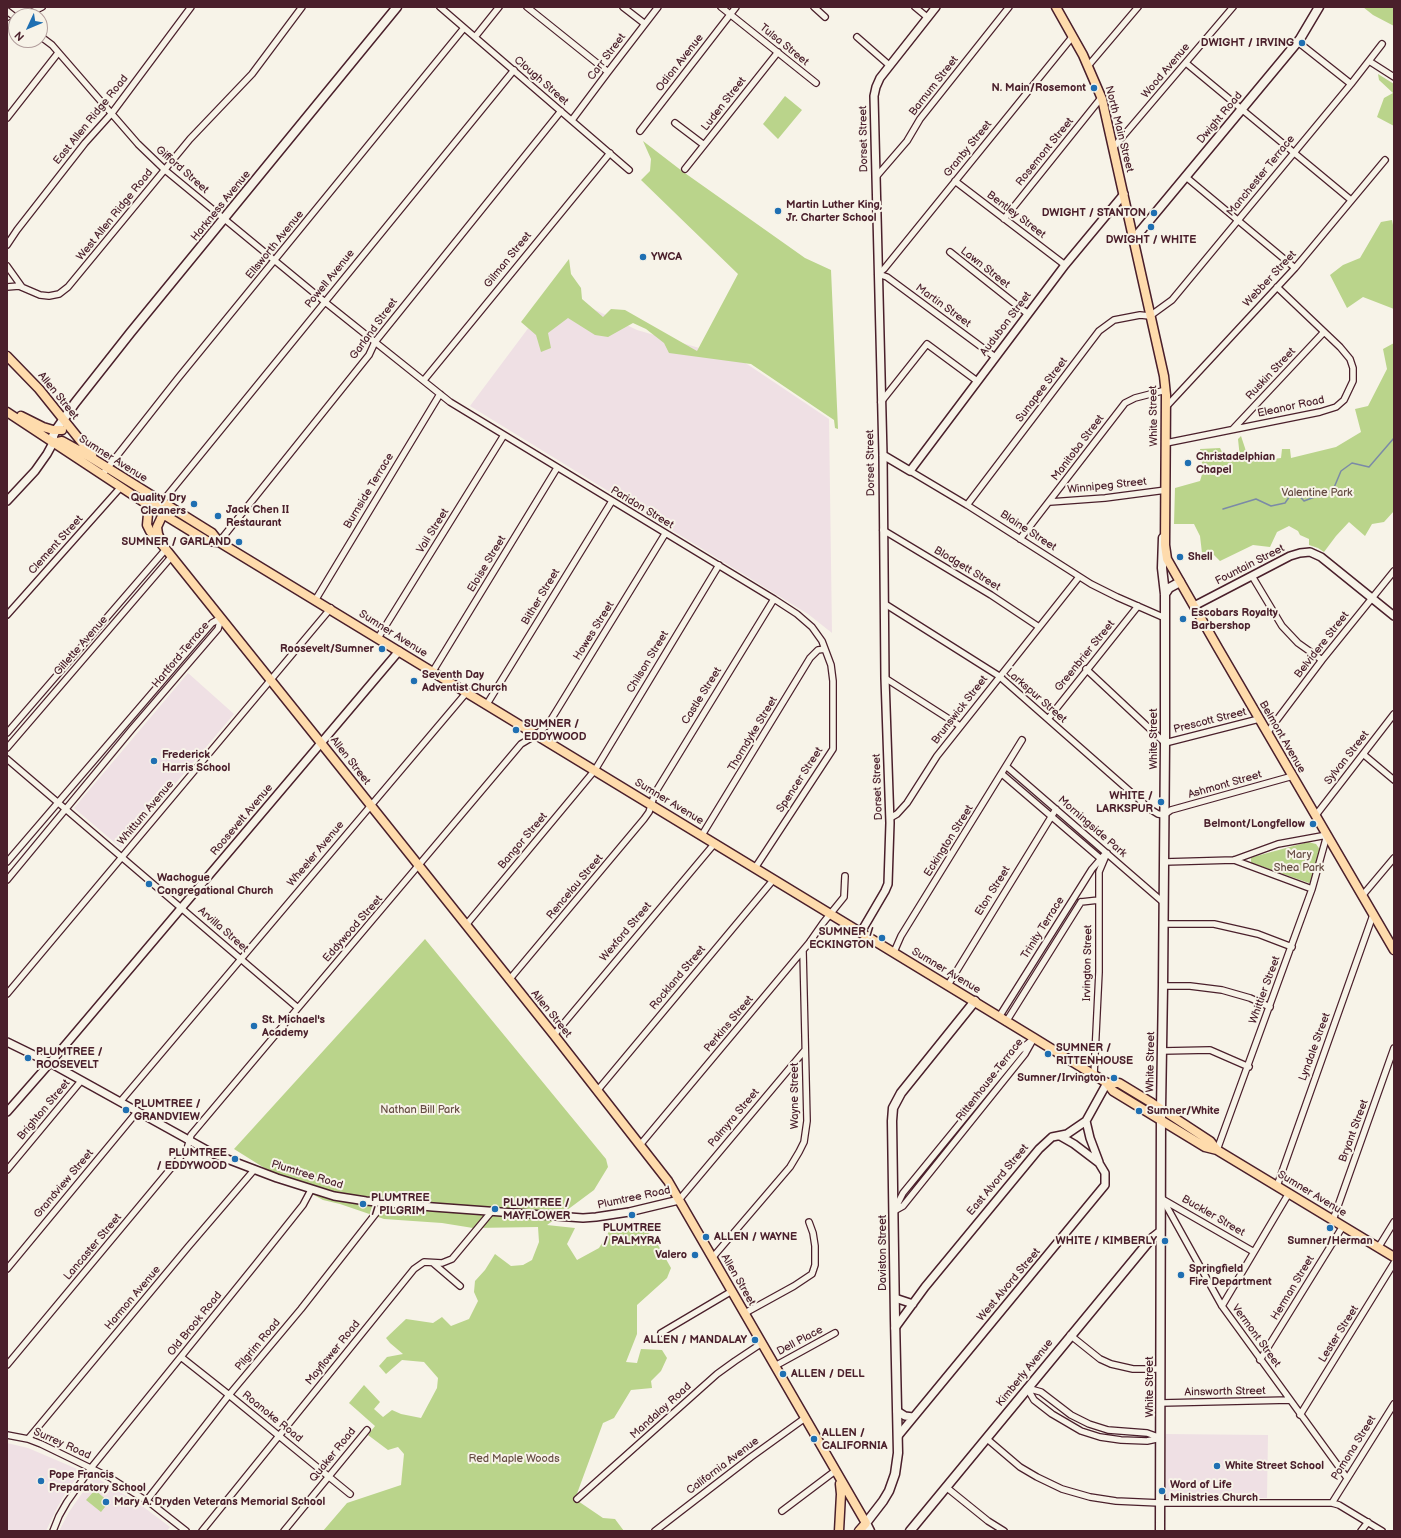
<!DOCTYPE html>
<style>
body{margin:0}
#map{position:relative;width:1401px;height:1538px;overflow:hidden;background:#f7f3e8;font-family:"Balsamiq Sans",sans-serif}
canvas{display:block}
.frame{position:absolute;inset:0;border:8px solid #4a1f2b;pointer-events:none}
.north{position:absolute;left:8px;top:8px;width:40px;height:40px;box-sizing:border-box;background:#f7f3e8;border:1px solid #b29e9c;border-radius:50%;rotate:226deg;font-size:11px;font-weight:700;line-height:16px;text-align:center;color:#4a1f2b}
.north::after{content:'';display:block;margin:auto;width:14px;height:18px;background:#1f6fb2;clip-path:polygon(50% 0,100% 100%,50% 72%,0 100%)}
</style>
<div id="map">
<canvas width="1401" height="1538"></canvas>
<div class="frame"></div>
<div class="north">N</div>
</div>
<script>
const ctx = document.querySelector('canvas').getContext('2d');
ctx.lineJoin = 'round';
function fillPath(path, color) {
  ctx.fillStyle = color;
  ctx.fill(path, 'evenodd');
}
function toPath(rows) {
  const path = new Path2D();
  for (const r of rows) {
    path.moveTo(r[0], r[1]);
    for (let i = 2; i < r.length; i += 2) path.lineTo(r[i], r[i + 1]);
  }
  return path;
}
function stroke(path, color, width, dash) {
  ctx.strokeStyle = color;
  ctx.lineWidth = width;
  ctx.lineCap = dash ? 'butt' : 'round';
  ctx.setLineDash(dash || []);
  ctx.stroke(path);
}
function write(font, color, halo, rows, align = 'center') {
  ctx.font = font + ' "Balsamiq Sans",sans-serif';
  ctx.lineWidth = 4;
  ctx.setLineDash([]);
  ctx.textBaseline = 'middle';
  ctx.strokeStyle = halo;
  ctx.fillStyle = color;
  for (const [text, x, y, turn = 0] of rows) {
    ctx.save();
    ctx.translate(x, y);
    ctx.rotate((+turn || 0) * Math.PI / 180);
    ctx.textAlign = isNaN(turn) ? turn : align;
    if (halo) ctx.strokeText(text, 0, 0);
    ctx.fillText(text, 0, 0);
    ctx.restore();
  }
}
fillPath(toPath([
 [556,291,637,330,741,360,829,419,832,633,808,614,470,406],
 [188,673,234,714,121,848,74,808],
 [1166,1434,1268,1435,1267,1498,1166,1498],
 [7,1443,28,1448,82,1471,66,1492,57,1508,46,1531,7,1531],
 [94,1476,141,1505,170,1527,167,1531,59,1531,69,1512]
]), '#efe0e4');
fillPath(toPath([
 [1363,7,1394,7,1394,26,1373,15],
 [1378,74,1394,84,1394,126,1377,117,1384,98,1393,93,1379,80],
 [785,96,802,110,778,139,763,124],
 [643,141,682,171,805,258,831,270,838,429,835,428,834,420,751,364,669,353,664,343,646,329,633,323,608,337,595,335,568,318,548,333,551,348,541,352,536,335,521,322,569,259,571,274,581,288,582,299,603,317,611,309,625,310,697,351,738,274,641,180,650,171,651,159],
 [1392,220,1394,230,1394,309,1363,297,1347,308,1330,275,1343,265,1360,258,1381,222],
 [1394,343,1394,511,1384,522,1372,524,1365,536,1349,522,1336,536,1324,552,1318,548,1309,545,1309,539,1300,535,1298,531,1289,526,1277,532,1270,547,1253,545,1220,561,1214,555,1208,558,1204,552,1202,553,1200,536,1194,524,1174,524,1175,488,1200,481,1203,471,1200,449,1220,448,1226,460,1240,458,1238,439,1241,436,1248,457,1256,458,1263,450,1265,460,1281,458,1282,449,1290,449,1291,458,1336,447,1361,432,1355,409,1368,406,1387,369,1383,349],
 [1308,842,1316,844,1321,851,1312,880,1309,883,1252,863,1251,862,1251,858,1253,857],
 [425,939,606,1159,608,1167,594,1190,547,1225,575,1228,567,1244,577,1260,599,1248,610,1230,640,1228,653,1236,671,1268,667,1278,637,1305,637,1334,626,1362,637,1363,641,1349,662,1350,667,1358,661,1371,651,1381,652,1388,631,1390,614,1418,603,1423,575,1499,603,1518,615,1519,624,1531,323,1531,347,1503,401,1485,404,1454,398,1447,388,1450,368,1435,375,1426,349,1403,364,1385,380,1402,374,1409,383,1417,392,1410,401,1414,421,1418,437,1388,438,1378,424,1362,402,1360,386,1374,379,1366,387,1357,403,1354,390,1343,386,1338,406,1319,433,1323,442,1317,451,1326,469,1319,478,1301,474,1292,475,1281,485,1270,495,1254,511,1266,523,1265,532,1260,539,1242,538,1227,473,1228,442,1223,384,1219,340,1204,323,1200,266,1169,234,1149],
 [95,1490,109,1502,101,1512,86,1500]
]), '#bad48b');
stroke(toPath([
 [1223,509,1256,499,1271,506,1285,503,1294,490,1304,501,1333,490,1341,471,1352,463,1369,467,1394,438]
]), '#7b8aa7', 1.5);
const minor = toPath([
 [440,7,629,170],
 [527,7,608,72],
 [623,7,645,24],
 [721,7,816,83],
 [814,7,825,17],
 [915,7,927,17],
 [7,11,16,18],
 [24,16,42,7],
 [7,25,16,20],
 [40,36,52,45,138,144,165,170,325,302,450,402,774,599,797,614,812,627,822,641,831,665,833,681,833,749,755,868],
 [475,37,499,7],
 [857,37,889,65],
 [1298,42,1351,84],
 [1369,61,1394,77],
 [1186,63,1351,200],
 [1088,66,1138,7],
 [7,118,58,53],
 [572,120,608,72,658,7],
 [675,123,704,145],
 [640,131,736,7],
 [1113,148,1233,7],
 [685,169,778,52],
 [876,177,907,141,920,119,1009,7],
 [1186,177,1295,268],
 [955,181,1065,265],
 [1004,219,1101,98],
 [7,245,17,230,85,143,112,113,191,7],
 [950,252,1028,314],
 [7,266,22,287],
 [7,287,19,286,40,295,49,296,59,294,68,287,190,139,252,74,302,7],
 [995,357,887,277,878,274,884,269,1073,36],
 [424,380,610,153],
 [881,402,927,344,977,381],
 [1166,407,1295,268,1385,160],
 [1233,429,1324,332],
 [1166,443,1320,412,1336,407,1344,400,1353,381,1353,368,1350,359,1340,347,1277,287],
 [105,471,179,377,464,28],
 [910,471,967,505,1091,584,1117,597,1165,618],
 [162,502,514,70],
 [1050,502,1105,498,1166,490],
 [967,505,1099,331,1114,320,1140,315,1150,316,1172,300,1351,84,1382,44],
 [883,530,991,595,1039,627],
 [1020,539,1125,403,1135,398,1166,390],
 [219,542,369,355,375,342,561,111],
 [1252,576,1282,626,1298,643,1322,660],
 [316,599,440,394],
 [885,604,999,676,1150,809,1158,814,1164,815,1171,810,1293,776],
 [7,615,120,488],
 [378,638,504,435],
 [1086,669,1165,743,1259,719],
 [433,671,557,468],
 [885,678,960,726],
 [487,704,612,501],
 [1048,719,1138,606],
 [7,733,166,549],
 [1267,733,1322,660,1394,571],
 [7,748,172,556],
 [1363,754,1394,780],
 [7,759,298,1008],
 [1006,766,1164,903],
 [1002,774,1101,859],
 [1316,815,1394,714],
 [890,818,897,814,907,803,937,756,1079,577],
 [702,835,810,658,818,650,825,649],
 [1234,860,1312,889],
 [7,862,212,623,221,618],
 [1164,862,1234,860,1278,844,1327,835,1312,889,1217,1150],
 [7,880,132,729,218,629,221,618],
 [1362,896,1394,858],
 [1081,902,1099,900],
 [1164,924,1214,924,1258,934,1292,947],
 [466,925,595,770,719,565],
 [894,952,901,936,1022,740],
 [509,980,644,819,649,812,655,793,774,599],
 [948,985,1056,809],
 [1163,986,1190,986,1222,990,1250,998,1270,1007],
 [7,994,331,608],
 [999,1017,1092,869,1105,854],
 [1006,1022,1081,902],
 [554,1035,715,843],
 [1162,1051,1210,1050,1249,1067],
 [1094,1075,1099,972,1099,872,1107,853],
 [597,1091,774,879],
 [120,1102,467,692],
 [640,1145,809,943,823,923,844,897,845,876],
 [7,1170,81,1081],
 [1277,1186,1373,915],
 [1162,1198,1222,1306,1347,1478],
 [1162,1199,1254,1252],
 [679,1200,805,1050],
 [894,1211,903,1206,1025,1054,1034,1038],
 [894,1211,903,1193,1020,1050,1031,1041],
 [1333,1220,1394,1048],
 [1378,1248,1394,1222],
 [713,1257,790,1167,799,1152,804,1142,807,1121,803,951],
 [433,1263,460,1286],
 [7,1269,137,1112],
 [1222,1306,1289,1193],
 [745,1313,794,1286,812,1274,815,1265,815,1246,813,1233,809,1222],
 [661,1333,732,1291],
 [1070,1335,1100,1359,1111,1364,1133,1369,1161,1369],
 [181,1357,229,1395,350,1494],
 [1260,1360,1343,1226],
 [7,1365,187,1149,191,1135,298,1008,521,744,536,735,549,723,665,534],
 [775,1366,835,1333],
 [1027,1388,1034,1400,1052,1414,1081,1431,1100,1437,1121,1440,1147,1441,1161,1438],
 [1027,1388,1041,1392,1071,1415,1089,1424,1108,1430,1147,1433,1161,1438],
 [1161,1403,1290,1400],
 [1300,1415,1394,1263],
 [7,1435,28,1439,41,1444,109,1477,153,1505,186,1531],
 [986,1438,1020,1467,1037,1477,1062,1489,1090,1497,1116,1501,1160,1503,1332,1503,1339,1505,1382,1531],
 [28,1439,188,1247,254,1170],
 [946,1487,988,1521,1004,1531],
 [577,1499,717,1374,735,1361,762,1343],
 [147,1500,229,1395,301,1309,384,1203],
 [1332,1503,1394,1404],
 [782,1511,835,1471],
 [53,1531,59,1516,67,1502,91,1468,256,1264,303,1205,311,1190],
 [202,1531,414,1269,424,1262,442,1263,452,1259,492,1211],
 [284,1531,367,1430],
 [655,1531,751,1457,805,1418],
 [1361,1531,1368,1522]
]);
const tertiary = toPath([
 [883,455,910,471,1065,265,1124,194],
 [7,501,35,471,47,454,53,443],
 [1194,606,1290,556,1300,553,1310,552,1321,557,1394,616],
 [861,932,885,891,888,884,890,823,885,678,883,455,874,96,876,87,880,78,936,7],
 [7,1042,50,1063,214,1154,277,1178,334,1196,366,1201,433,1207,583,1218,596,1217,629,1212,679,1200],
 [7,1112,50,1063,399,651],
 [1086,1121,1090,1138,1099,1162],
 [895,1298,913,1304],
 [895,1328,925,1287,1039,1149,1052,1137,1067,1134,1086,1121,1107,1083],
 [897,1411,905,1416,913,1417],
 [898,1436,1105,1185,1105,1173,1099,1163,1074,1144,1060,1136]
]);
const secondary = toPath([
 [1133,240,1300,39,1319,7],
 [53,443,53,436,56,430,75,403,131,332,397,7],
 [1165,594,1169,588,1180,582],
 [870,1531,866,1523,883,1501,889,1491,895,1474,898,1453,895,1319,892,1121,893,1108,901,1093,975,1001],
 [910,1531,1151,1239,1160,1232],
 [1160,1531,1161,1109,1163,986,1165,743,1165,594,1162,568,1163,538]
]);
const primary = toPath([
 [1056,7,1083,55,1102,99,1164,376,1166,395,1165,545,1167,559,1218,648,1394,950],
 [7,356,39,389,92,455],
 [7,412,145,503,207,541,219,542],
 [21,416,43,427,53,430,62,430],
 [53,443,62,441,82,452,212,533,219,542,1034,1038,1107,1083,1113,1091,1205,1147,1217,1150,1394,1257],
 [162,502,152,507,148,514,147,525,150,531,164,547,321,743,554,1035,668,1181,866,1523,859,1531],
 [161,541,158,534,157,527,163,514,163,509],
 [1107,1083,1119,1083,1152,1103,1210,1141,1217,1150],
 [839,1531,841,1494,840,1484]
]);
stroke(minor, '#4a1f2b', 8);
stroke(tertiary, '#4a1f2b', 10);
stroke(secondary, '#4a1f2b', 11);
stroke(primary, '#4a1f2b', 11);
stroke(minor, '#f7f3e8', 5.5);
stroke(tertiary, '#f7f3e8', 7);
stroke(secondary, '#f7f3e8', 8);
stroke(primary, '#fedbac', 8);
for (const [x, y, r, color] of [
 [1302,43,4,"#1f6fb2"],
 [1094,88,4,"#1f6fb2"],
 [778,211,4,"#1f6fb2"],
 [1154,213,4,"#1f6fb2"],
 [1151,227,4,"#1f6fb2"],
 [643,257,4,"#1f6fb2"],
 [1188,463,4,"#1f6fb2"],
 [194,504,4,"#1f6fb2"],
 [218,516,4,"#1f6fb2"],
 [239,542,4,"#1f6fb2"],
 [1180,557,4,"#1f6fb2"],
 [1183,619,4,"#1f6fb2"],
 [382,649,4,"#1f6fb2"],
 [414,681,4,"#1f6fb2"],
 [516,730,4,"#1f6fb2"],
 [154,761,4,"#1f6fb2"],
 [1161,802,4,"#1f6fb2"],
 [1313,824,4,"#1f6fb2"],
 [149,884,4,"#1f6fb2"],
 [882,938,4,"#1f6fb2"],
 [254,1026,4,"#1f6fb2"],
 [1048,1054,4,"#1f6fb2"],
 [28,1058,4,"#1f6fb2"],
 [1114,1078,4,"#1f6fb2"],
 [126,1110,4,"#1f6fb2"],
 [1139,1111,4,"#1f6fb2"],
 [235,1159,4,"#1f6fb2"],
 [363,1204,4,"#1f6fb2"],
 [495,1209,4,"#1f6fb2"],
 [632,1215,4,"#1f6fb2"],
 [1330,1228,4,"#1f6fb2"],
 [706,1237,4,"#1f6fb2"],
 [1165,1241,4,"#1f6fb2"],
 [695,1255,4,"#1f6fb2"],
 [1181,1275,4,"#1f6fb2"],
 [755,1340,4,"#1f6fb2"],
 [783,1374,4,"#1f6fb2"],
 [814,1439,4,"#1f6fb2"],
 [1217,1466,4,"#1f6fb2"],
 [41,1481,4,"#1f6fb2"],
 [1162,1491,4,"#1f6fb2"],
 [106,1502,4,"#1f6fb2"]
]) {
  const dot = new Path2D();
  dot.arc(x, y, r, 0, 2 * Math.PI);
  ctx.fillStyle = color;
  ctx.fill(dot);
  stroke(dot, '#f7f3e8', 1.5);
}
write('bold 11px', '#4a1f2b', '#f7f3e8', [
 ["DWIGHT / IRVING",1294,43,"right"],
 ["N. Main/Rosemont",1086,88,"right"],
 ["Martin Luther King,",786,205],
 ["Jr. Charter School",786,218],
 ["DWIGHT / STANTON",1146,213,"right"],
 ["DWIGHT / WHITE",1151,240,"center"],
 ["YWCA",651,257],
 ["Christadelphian",1196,457],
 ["Chapel",1196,470],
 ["Quality Dry",186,498,"right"],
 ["Cleaners",186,511,"right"],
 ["Jack Chen II",226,510],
 ["Restaurant",226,523],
 ["SUMNER / GARLAND",231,542,"right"],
 ["Shell",1188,557],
 ["Escobars Royalty",1191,613],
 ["Barbershop",1191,626],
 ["Roosevelt/Sumner",374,649,"right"],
 ["Seventh Day",422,675],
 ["Adventist Church",422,688],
 ["SUMNER /",524,724],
 ["EDDYWOOD",524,737],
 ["Frederick",162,755],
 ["Harris School",162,768],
 ["WHITE /",1153,796,"right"],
 ["LARKSPUR",1153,809,"right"],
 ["Belmont/Longfellow",1305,824,"right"],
 ["Wachogue",157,878],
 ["Congregational Church",157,891],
 ["SUMNER /",874,932,"right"],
 ["ECKINGTON",874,945,"right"],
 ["St. Michael's",262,1020],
 ["Academy",262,1033],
 ["SUMNER /",1056,1048],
 ["RITTENHOUSE",1056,1061],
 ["PLUMTREE /",36,1052],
 ["ROOSEVELT",36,1065],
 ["Sumner/Irvington",1106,1078,"right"],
 ["PLUMTREE /",134,1104],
 ["GRANDVIEW",134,1117],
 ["Sumner/White",1147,1111],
 ["PLUMTREE",227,1153,"right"],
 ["/ EDDYWOOD",227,1166,"right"],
 ["PLUMTREE",371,1198],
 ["/ PILGRIM",371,1211],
 ["PLUMTREE /",503,1203],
 ["MAYFLOWER",503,1216],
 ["PLUMTREE",632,1228,"center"],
 ["/ PALMYRA",632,1241,"center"],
 ["ALLEN / WAYNE",714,1237],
 ["WHITE / KIMBERLY",1157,1241,"right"],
 ["Sumner/Herman",1330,1241,"center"],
 ["Valero",687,1255,"right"],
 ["Springfield",1189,1269],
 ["Fire Department",1189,1282],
 ["ALLEN / MANDALAY",747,1340,"right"],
 ["ALLEN / DELL",791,1374],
 ["ALLEN /",822,1433],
 ["CALIFORNIA",822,1446],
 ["White Street School",1225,1466],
 ["Pope Francis",49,1475],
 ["Preparatory School",49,1488],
 ["Word of Life",1170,1485],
 ["Ministries Church",1170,1498],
 ["Mary A. Dryden Veterans Memorial School",114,1502]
], 'left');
write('11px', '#4a1f2b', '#f7f3e8', [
 ["Tulsa Street",784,45,39],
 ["Carr Street",607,57,-53],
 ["Odion Avenue",680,63,-52],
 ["Wood Avenue",1166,71,-50],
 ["Clough Street",541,81,41],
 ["Barnum Street",934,86,-52],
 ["Luden Street",724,104,-52],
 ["Dwight Road",1220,118,-50],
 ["East Allen Ridge Road",91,120,-51],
 ["North Main Street",1119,129,76],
 ["Dorset Street",864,139,-91],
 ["Granby Street",968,149,-51],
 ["Rosemont Street",1045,152,-51],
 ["Gifford Street",182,170,41],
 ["Manchester Terrace",1261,176,-51],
 ["Harkness Avenue",221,206,-51],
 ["West Allen Ridge Road",115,215,-51],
 ["Bentley Street",1016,215,37],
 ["Ellsworth Avenue",275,245,-51],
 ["Gilman Street",508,260,-51],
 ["Lawn Street",985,268,38],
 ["Powell Avenue",330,279,-51],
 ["Webber Street",1270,279,-47],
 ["Martin Street",943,306,36],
 ["Audubon Street",1006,324,-53],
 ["Garland Street",374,329,-54],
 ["Ruskin Street",1271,374,-47],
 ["Sunapee Street",1042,390,-53],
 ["Allen Street",58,396,51],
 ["Eleanor Road",1291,407,-12],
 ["White Street",1154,416,-91],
 ["Manitoba Street",1078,448,-53],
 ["Sumner Avenue",113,459,32],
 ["Dorset Street",871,463,-91],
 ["Winnipeg Street",1107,486,-6],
 ["Burnside Terrace",369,491,-59],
 ["Paridon Street",642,508,31],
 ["Vail Street",433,531,-58],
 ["Blaine Street",1028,531,33],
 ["Clement Street",56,545,-48],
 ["Eloise Street",487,564,-59],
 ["Fountain Street",1250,565,-27],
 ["Blodgett Street",967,569,31],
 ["Bither Street",541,597,-59],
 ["Howes Street",594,631,-58],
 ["Sumner Avenue",393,634,32],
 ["Belvidere Street",1322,645,-52],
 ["Gillette Avenue",81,646,-49],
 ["Hartford Terrace",181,655,-50],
 ["Greenbrier Street",1085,656,-51],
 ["Chilson Street",648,662,-59],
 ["Castle Street",702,696,-58],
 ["Larkspur Street",1036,696,41],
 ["Brunswick Street",960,710,-52],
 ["Prescott Street",1210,721,-14],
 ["Thorndyke Street",753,734,-59],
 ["Belmont Avenue",1282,737,60],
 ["White Street",1154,739,-90],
 ["Sylvan Street",1347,758,-52],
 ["Allen Street",350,761,52],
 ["Spencer Street",800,780,-57],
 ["Ashmont Street",1225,785,-16],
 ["Dorset Street",878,787,-92],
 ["Sumner Avenue",669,802,31],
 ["Whittum Avenue",146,813,-50],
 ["Roosevelt Avenue",242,820,-50],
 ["Morningside Park",1092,827,41],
 ["Bangor Street",523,841,-50],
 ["Eckington Street",949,841,-58],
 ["Wheeler Avenue",316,854,-50],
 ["Rencelau Street",575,887,-50],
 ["Eton Street",993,891,-58],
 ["Trinity Terrace",1043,928,-58],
 ["Eddywood Street",353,929,-49],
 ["Arvilla Street",223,930,41],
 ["Wexford Street",626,932,-50],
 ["Irvington Street",1088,963,-89],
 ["Sumner Avenue",946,971,31],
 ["Rockland Street",678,978,-50],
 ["Whittier Street",1265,990,-70],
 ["Allen Street",551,1014,51],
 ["Perkins Street",729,1024,-50],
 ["Lyndale Street",1315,1047,-70],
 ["White Street",1151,1062,-89],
 ["Rittenhouse Terrace",990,1080,-52],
 ["Wayne Street",795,1096,-90],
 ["Brighton Street",44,1110,-50],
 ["Palmyra Street",734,1118,-50],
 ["Bryant Street",1354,1131,-70],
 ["Plumtree Road",307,1175,17],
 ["East Alvord Street",998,1180,-50],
 ["Grandview Street",64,1184,-50],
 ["Sumner Avenue",1312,1194,31],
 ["Plumtree Road",634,1198,-12],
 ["Buckler Street",1213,1216,30],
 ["Lancaster Street",93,1247,-50],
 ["Daviston Street",883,1253,-90],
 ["Allen Street",738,1280,60],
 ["West Alvord Street",1009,1285,-50],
 ["Herman Street",1293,1288,-59],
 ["Harmon Avenue",133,1298,-50],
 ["Old Brook Road",195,1324,-51],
 ["Lester Street",1339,1334,-58],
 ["Vermont Street",1256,1336,54],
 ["Dell Place",800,1341,-28],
 ["Pilgrim Road",258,1345,-50],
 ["Mayflower Road",333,1353,-51],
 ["Kimberly Avenue",1025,1373,-51],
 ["White Street",1150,1387,-90],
 ["Ainsworth Street",1225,1392,-1],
 ["Mandalay Road",661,1411,-42],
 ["Roanoke Road",272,1417,39],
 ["Surrey Road",62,1444,24],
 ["Pomona Street",1354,1448,-58],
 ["Quaker Road",333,1455,-51],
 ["California Avenue",723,1466,-37]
]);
write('11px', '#664c43', '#f7f3e8', [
 ["Valentine Park",1317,493],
 ["Mary",1299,855],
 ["Shea Park",1299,868],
 ["Nathan Bill Park",420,1110],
 ["Red Maple Woods",514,1459]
]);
</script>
